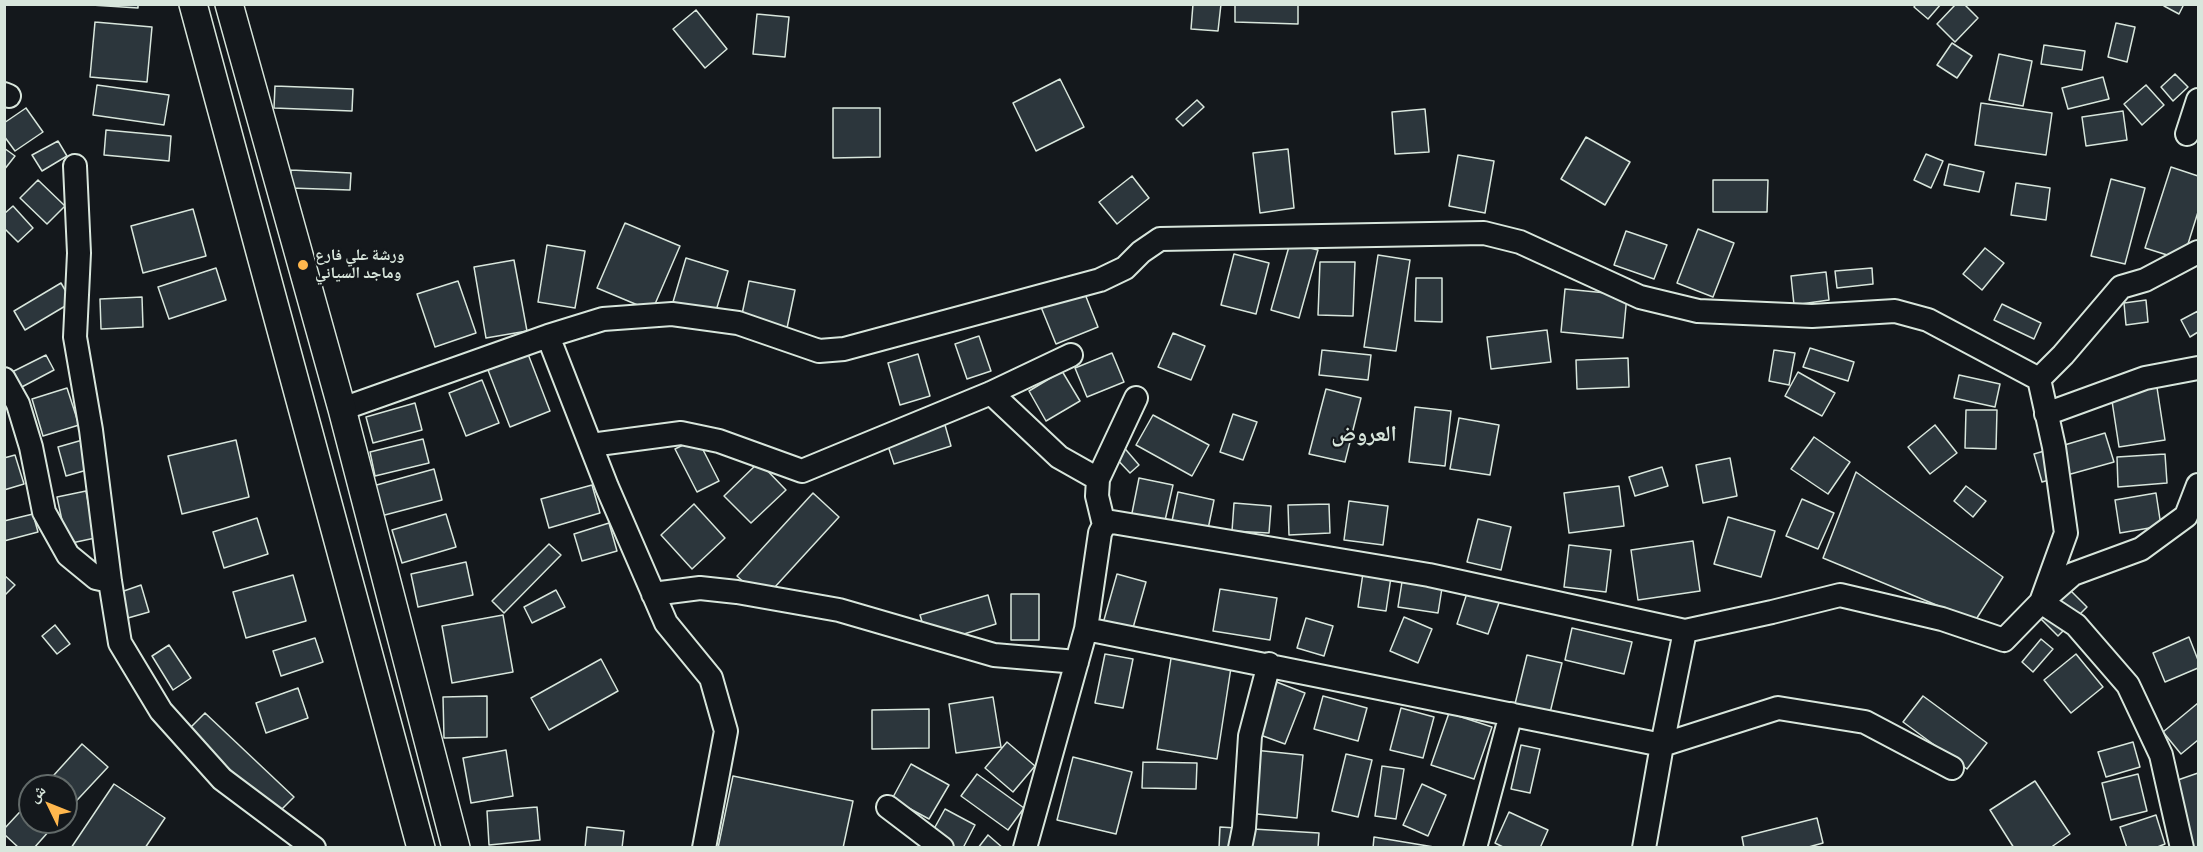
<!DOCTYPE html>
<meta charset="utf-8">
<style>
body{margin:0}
#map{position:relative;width:2203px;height:852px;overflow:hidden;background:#14181c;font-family:Manrope,"Noto Naskh Arabic",sans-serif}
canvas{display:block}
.frame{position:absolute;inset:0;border:6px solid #d8e6dc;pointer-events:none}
.north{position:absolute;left:18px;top:774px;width:60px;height:60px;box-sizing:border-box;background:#14181c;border:2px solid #626a69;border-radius:50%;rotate:313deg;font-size:16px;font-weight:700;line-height:24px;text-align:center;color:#d8e6dc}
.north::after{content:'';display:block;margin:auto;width:21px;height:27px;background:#ffb74d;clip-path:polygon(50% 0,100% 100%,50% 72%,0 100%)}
</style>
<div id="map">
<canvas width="2203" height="852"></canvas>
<div class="frame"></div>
<div class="north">ش</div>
</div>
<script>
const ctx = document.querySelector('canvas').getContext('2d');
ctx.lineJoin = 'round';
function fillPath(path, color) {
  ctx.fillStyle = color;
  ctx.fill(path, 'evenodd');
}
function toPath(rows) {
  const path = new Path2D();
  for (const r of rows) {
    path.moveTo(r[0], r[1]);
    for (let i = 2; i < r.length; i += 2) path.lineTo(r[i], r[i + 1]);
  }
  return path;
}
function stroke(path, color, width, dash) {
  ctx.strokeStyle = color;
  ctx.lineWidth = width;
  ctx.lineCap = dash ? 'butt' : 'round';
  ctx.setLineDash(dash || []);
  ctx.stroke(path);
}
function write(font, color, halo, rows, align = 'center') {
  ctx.font = font + ' Manrope,"Noto Naskh Arabic",sans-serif';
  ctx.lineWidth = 4.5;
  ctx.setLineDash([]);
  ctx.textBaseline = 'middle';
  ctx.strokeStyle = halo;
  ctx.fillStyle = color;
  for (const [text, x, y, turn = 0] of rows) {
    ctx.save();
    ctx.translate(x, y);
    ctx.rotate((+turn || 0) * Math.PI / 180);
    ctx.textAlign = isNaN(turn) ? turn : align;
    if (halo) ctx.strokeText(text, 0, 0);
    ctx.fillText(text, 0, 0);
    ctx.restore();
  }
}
const building = toPath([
 [76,4,138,4,138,8,76,4],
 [1193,4,1221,4,1218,31,1191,29,1193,4],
 [1235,4,1298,4,1298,24,1235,22,1235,4],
 [1916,4,1941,4,1928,19,1914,7,1916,4],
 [1956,4,1964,4,1978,18,1955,42,1937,24,1956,4],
 [2165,4,2184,4,2179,14,2164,6,2165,4],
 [696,10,727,49,705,68,673,29,696,10],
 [757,14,789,17,785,57,753,54,757,14],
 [95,22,152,27,147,82,90,77,95,22],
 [2116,23,2135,27,2127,62,2108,57,2116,23],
 [1952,43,1972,56,1957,78,1937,65,1952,43],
 [2044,45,2085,51,2082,70,2041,64,2044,45],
 [1999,54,2032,61,2023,106,1989,100,1999,54],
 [2175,74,2188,87,2173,101,2161,87,2175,74],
 [2103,77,2109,99,2068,109,2062,88,2103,77],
 [1060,79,1084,127,1036,151,1013,103,1060,79],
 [97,85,169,95,164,125,93,115,97,85],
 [2146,85,2164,105,2142,125,2124,104,2146,85],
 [275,86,353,89,352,111,274,108,275,86],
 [1197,100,1204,107,1183,126,1176,119,1197,100],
 [1981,103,2052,113,2046,155,1975,145,1981,103],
 [26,108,43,132,15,151,4,136,4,123,26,108],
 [833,108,880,108,880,157,833,158,833,108],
 [1425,109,1429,152,1395,154,1392,112,1425,109],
 [2123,111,2127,140,2086,146,2082,117,2123,111],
 [106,130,171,136,169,161,104,155,106,130],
 [1586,137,1630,162,1605,205,1561,179,1586,137],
 [58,141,67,156,42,171,32,155,58,141],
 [4,148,15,156,4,170,4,148],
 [1288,149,1294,208,1260,213,1253,153,1288,149],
 [1926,154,1943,161,1931,188,1914,180,1926,154],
 [1458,155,1494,161,1485,213,1449,206,1458,155],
 [1949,164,1984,172,1979,192,1944,185,1949,164],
 [2171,167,2198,176,2198,212,2183,260,2145,248,2171,167],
 [291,170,351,173,350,190,290,188,291,170],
 [1132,176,1149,198,1117,224,1099,202,1132,176],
 [2111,179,2145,188,2125,264,2091,256,2111,179],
 [38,180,65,206,47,224,20,198,38,180],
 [1713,180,1768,180,1767,212,1713,212,1713,180],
 [2016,183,2050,188,2046,220,2011,215,2016,183],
 [13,206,33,228,18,242,4,228,4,214,13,206],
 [193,209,206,256,143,273,131,226,193,209],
 [625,223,680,246,652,311,597,288,625,223],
 [1698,229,1734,243,1713,297,1677,283,1698,229],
 [1626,231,1667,245,1654,279,1614,265,1626,231],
 [1290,243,1318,250,1299,318,1271,310,1290,243],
 [547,245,585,251,575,308,538,302,547,245],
 [1985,248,2004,263,1982,290,1963,274,1985,248],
 [1234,254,1269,263,1256,314,1221,305,1234,254],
 [1378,255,1410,260,1396,351,1364,347,1378,255],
 [686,258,728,271,715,314,673,302,686,258],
 [514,260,527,331,486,338,474,267,514,260],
 [1320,262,1355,262,1353,316,1318,315,1320,262],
 [216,268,226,300,169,319,158,287,216,268],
 [1872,268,1873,284,1837,288,1835,271,1872,268],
 [1826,272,1829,300,1794,305,1791,276,1826,272],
 [1416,278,1442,278,1442,322,1415,321,1416,278],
 [458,281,476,333,435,347,417,294,458,281],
 [749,281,795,290,787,328,741,319,749,281],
 [61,283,72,302,25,330,14,311,61,283],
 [1083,289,1098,327,1056,344,1041,307,1083,289],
 [1565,289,1627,295,1623,338,1561,332,1565,289],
 [142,297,143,327,101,329,100,299,142,297],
 [2146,300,2148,322,2126,325,2124,303,2146,300],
 [2002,304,2041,323,2034,339,1994,320,2002,304],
 [2198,311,2198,332,2190,337,2181,320,2198,311],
 [1547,330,1551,362,1491,369,1487,337,1547,330],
 [1173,333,1205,346,1191,380,1158,367,1173,333],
 [979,336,991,371,967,379,955,344,979,336],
 [1810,348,1854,362,1848,381,1803,367,1810,348],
 [1322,350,1371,355,1368,380,1319,375,1322,350],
 [1774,350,1795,353,1789,385,1769,381,1774,350],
 [1112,353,1124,382,1087,397,1075,368,1112,353],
 [528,354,550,411,510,427,488,370,528,354],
 [918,354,930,396,900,405,888,363,918,354],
 [46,355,54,370,18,389,10,373,46,355],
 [1628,358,1629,387,1577,389,1576,360,1628,358],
 [1062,371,1080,401,1046,421,1029,391,1062,371],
 [1798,372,1835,393,1822,416,1785,396,1798,372],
 [1959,375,2000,384,1995,407,1954,398,1959,375],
 [482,380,499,423,466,436,449,393,482,380],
 [2156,381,2165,440,2119,447,2110,388,2156,381],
 [67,388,79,425,43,436,32,399,67,388],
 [1326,389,1361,398,1345,462,1309,454,1326,389],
 [415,403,422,430,373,443,366,417,415,403],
 [1415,407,1451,411,1445,466,1409,462,1415,407],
 [1966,410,1997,410,1996,449,1965,448,1966,410],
 [1233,414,1257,422,1243,460,1220,452,1233,414],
 [1153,415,1209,445,1192,476,1136,445,1153,415],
 [1459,418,1499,425,1490,475,1450,469,1459,418],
 [945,425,951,446,894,464,887,443,945,425],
 [1935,425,1957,453,1930,474,1908,447,1935,425],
 [2105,433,2114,462,2042,482,2034,454,2105,433],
 [1814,437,1850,462,1828,494,1791,469,1814,437],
 [697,438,719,481,697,492,675,449,697,438],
 [86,439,94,468,66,476,58,447,86,439],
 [423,439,429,463,375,476,370,452,423,439],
 [236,440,249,497,182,514,168,456,236,440],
 [1121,444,1139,465,1130,473,1111,453,1121,444],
 [2165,454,2167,483,2118,487,2117,457,2165,454],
 [15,455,24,484,4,490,4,458,15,455],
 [1730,458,1737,496,1703,503,1696,465,1730,458],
 [759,462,786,490,751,523,724,496,759,462],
 [1662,467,1668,486,1635,496,1629,477,1662,467],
 [434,469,442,500,381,516,373,486,434,469],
 [1856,472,2003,577,1975,621,1823,558,1856,472],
 [1139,478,1173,485,1164,525,1131,518,1139,478],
 [592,485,600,513,549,528,541,499,592,485],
 [1619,486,1624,526,1569,533,1564,493,1619,486],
 [1966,486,1986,501,1973,517,1954,501,1966,486],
 [86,491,95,538,67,544,57,497,86,491],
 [1178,492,1214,500,1208,529,1172,521,1178,492],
 [813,493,839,517,763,600,737,576,813,493],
 [2156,493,2161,526,2120,533,2115,500,2156,493],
 [1802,499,1834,513,1818,549,1786,536,1802,499],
 [1349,501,1388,506,1383,545,1344,540,1349,501],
 [1234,503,1271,506,1269,533,1232,531,1234,503],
 [694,504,725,538,692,569,661,535,694,504],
 [1329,504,1330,533,1289,535,1288,505,1329,504],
 [33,514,38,532,4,541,4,521,33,514],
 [446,514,456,547,402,563,392,530,446,514],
 [1728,517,1775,531,1761,577,1714,564,1728,517],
 [257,518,268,554,224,568,213,532,257,518],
 [1478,519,1511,527,1501,570,1467,562,1478,519],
 [609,523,617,551,582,561,574,534,609,523],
 [1693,541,1700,591,1638,600,1631,550,1693,541],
 [549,544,561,555,504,613,492,601,549,544],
 [1569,545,1611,550,1606,592,1564,587,1569,545],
 [466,562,473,595,418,607,411,574,466,562],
 [1363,573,1391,577,1386,611,1358,607,1363,573],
 [1117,574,1146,582,1131,635,1102,627,1117,574],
 [4,575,15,585,4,596,4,575],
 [293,575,306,621,246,638,233,592,293,575],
 [1402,582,1442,588,1438,613,1398,607,1402,582],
 [141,585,149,612,128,618,121,592,141,585],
 [2068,588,2087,607,2058,636,2039,617,2068,588],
 [1220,589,1277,598,1270,640,1213,631,1220,589],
 [556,590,565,607,532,623,524,607,556,590],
 [1468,590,1500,600,1488,634,1457,624,1468,590],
 [1011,594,1039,594,1039,640,1011,640,1011,594],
 [988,595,996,624,929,645,920,615,988,595],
 [503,615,513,672,452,683,442,626,503,615],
 [1404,617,1432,629,1418,663,1390,651,1404,617],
 [1306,618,1333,626,1324,656,1297,648,1306,618],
 [55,625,70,644,57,654,42,636,55,625],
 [1572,628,1632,642,1624,674,1565,660,1572,628],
 [2189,637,2198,660,2198,668,2165,682,2153,653,2189,637],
 [315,638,323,662,281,676,273,651,315,638],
 [2041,639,2053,649,2033,672,2022,662,2041,639],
 [169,645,191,678,173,690,152,656,169,645],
 [1172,652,1232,661,1217,759,1157,749,1172,652],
 [1105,654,1133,659,1123,708,1095,703,1105,654],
 [2076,654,2103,687,2071,713,2044,680,2076,654],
 [1527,655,1562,663,1549,717,1514,708,1527,655],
 [601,659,618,691,549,730,531,698,601,659],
 [1261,676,1305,693,1285,744,1241,728,1261,676],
 [298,688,308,718,266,733,256,703,298,688],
 [487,696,487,737,444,738,443,697,487,696],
 [1323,696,1367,708,1358,741,1314,729,1323,696],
 [1923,696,1987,743,1967,769,1903,722,1923,696],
 [993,697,1001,747,956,753,949,704,993,697],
 [2198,703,2198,740,2181,754,2163,732,2198,703],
 [1401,708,1434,717,1423,758,1390,750,1401,708],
 [929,709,929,748,872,749,872,710,929,709],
 [205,713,294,797,277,814,188,730,205,713],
 [1449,713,1492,727,1474,779,1431,765,1449,713],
 [1007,742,1035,766,1013,792,985,768,1007,742],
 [2133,742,2140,767,2106,777,2098,752,2133,742],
 [82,744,108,767,66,812,66,786,44,786,82,744],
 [1521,745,1540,749,1530,793,1511,789,1521,745],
 [506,750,513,796,471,803,463,758,506,750],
 [1254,750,1303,755,1297,818,1247,813,1254,750],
 [1346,754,1372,760,1358,817,1332,811,1346,754],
 [1073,757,1132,772,1116,834,1057,820,1073,757],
 [1143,762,1197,763,1196,789,1142,788,1143,762],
 [911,764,949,785,929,819,892,799,911,764],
 [1382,766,1404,769,1396,819,1375,816,1382,766],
 [2198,773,2198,848,2194,848,2172,782,2198,773],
 [977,774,1024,808,1008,830,961,796,977,774],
 [2138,774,2147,811,2111,820,2102,783,2138,774],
 [733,776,853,801,843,848,718,848,733,776],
 [2035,781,2070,834,2050,848,2014,848,1990,810,2035,781],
 [114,784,165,818,145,848,71,848,114,784],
 [1422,784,1446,795,1428,836,1403,825,1422,784],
 [30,801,30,822,57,822,34,848,19,848,4,834,4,829,30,801],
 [537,807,540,840,489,845,487,811,537,807],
 [945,809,975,825,963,848,952,848,930,836,945,809],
 [1509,812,1548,830,1540,848,1505,848,1495,843,1509,812],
 [2156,815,2165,844,2155,848,2127,848,2120,827,2156,815],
 [1817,818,1823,843,1805,848,1744,848,1742,837,1817,818],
 [587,827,624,831,622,848,585,848,587,827],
 [1220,827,1319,833,1318,848,1219,848,1220,827],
 [988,835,1003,848,978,848,988,835],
 [1374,837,1440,848,1373,848,1374,837]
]);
fillPath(building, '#2c363c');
stroke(building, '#d8e6dc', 1.5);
const minor = toPath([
 [4,94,9,96],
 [2187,134,2198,100],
 [75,166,79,253,75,337,91,430,110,581,120,643,161,711,222,779,314,848],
 [548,336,607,487,666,623,711,678,726,731,704,848],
 [4,379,18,404,31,447,44,512,68,555,96,578,110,581],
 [2039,379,2063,355,2121,287,2145,280,2198,252],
 [991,393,1059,457,1098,479],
 [342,409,548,336,603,319,672,314,738,323,819,351,844,349,1100,280,1125,268,1141,252,1160,239,1484,233,1520,242,1640,297,1698,311,1812,316,1895,311,1928,320,2039,379,2054,447,2066,533,2041,602,2004,640,1942,619,1840,595,1772,612,1685,631,1429,575,1112,522,1104,525],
 [2046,414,2145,378,2198,368],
 [591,445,681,433,719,441,802,471,991,393,1071,355],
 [653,594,700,588,737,592,839,610,994,655,1077,662],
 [1086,629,1662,745,1685,631],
 [888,807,942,848],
 [1025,848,1086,629,1100,533,1104,525,1097,496,1098,479,1136,398],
 [1240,848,1244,828,1250,736,1269,664],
 [1475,848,1511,714],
 [1644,848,1662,745,1778,708,1865,722,1952,768],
 [2182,848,2161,755,2128,685,2076,625,2041,602,2073,574,2141,549,2186,516,2198,485]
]);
const major = toPath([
 [193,4,421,848],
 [229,4,342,409,456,848]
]);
stroke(minor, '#d8e6dc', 26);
stroke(major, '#d8e6dc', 30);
stroke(minor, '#14181c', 22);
stroke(major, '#14181c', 27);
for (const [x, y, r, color] of [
 [303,265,6,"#ffb74d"]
]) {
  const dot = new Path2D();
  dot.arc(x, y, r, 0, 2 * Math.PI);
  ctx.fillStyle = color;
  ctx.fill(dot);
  stroke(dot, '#14181c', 2);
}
write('bold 16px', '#d8e6dc', '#14181c', [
 ["ورشة علي فارع",315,256],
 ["وماجد السياني",315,274]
], 'left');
write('bold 22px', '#d8e6dc', '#14181c', [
 ["العروض",1364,435]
]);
</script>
